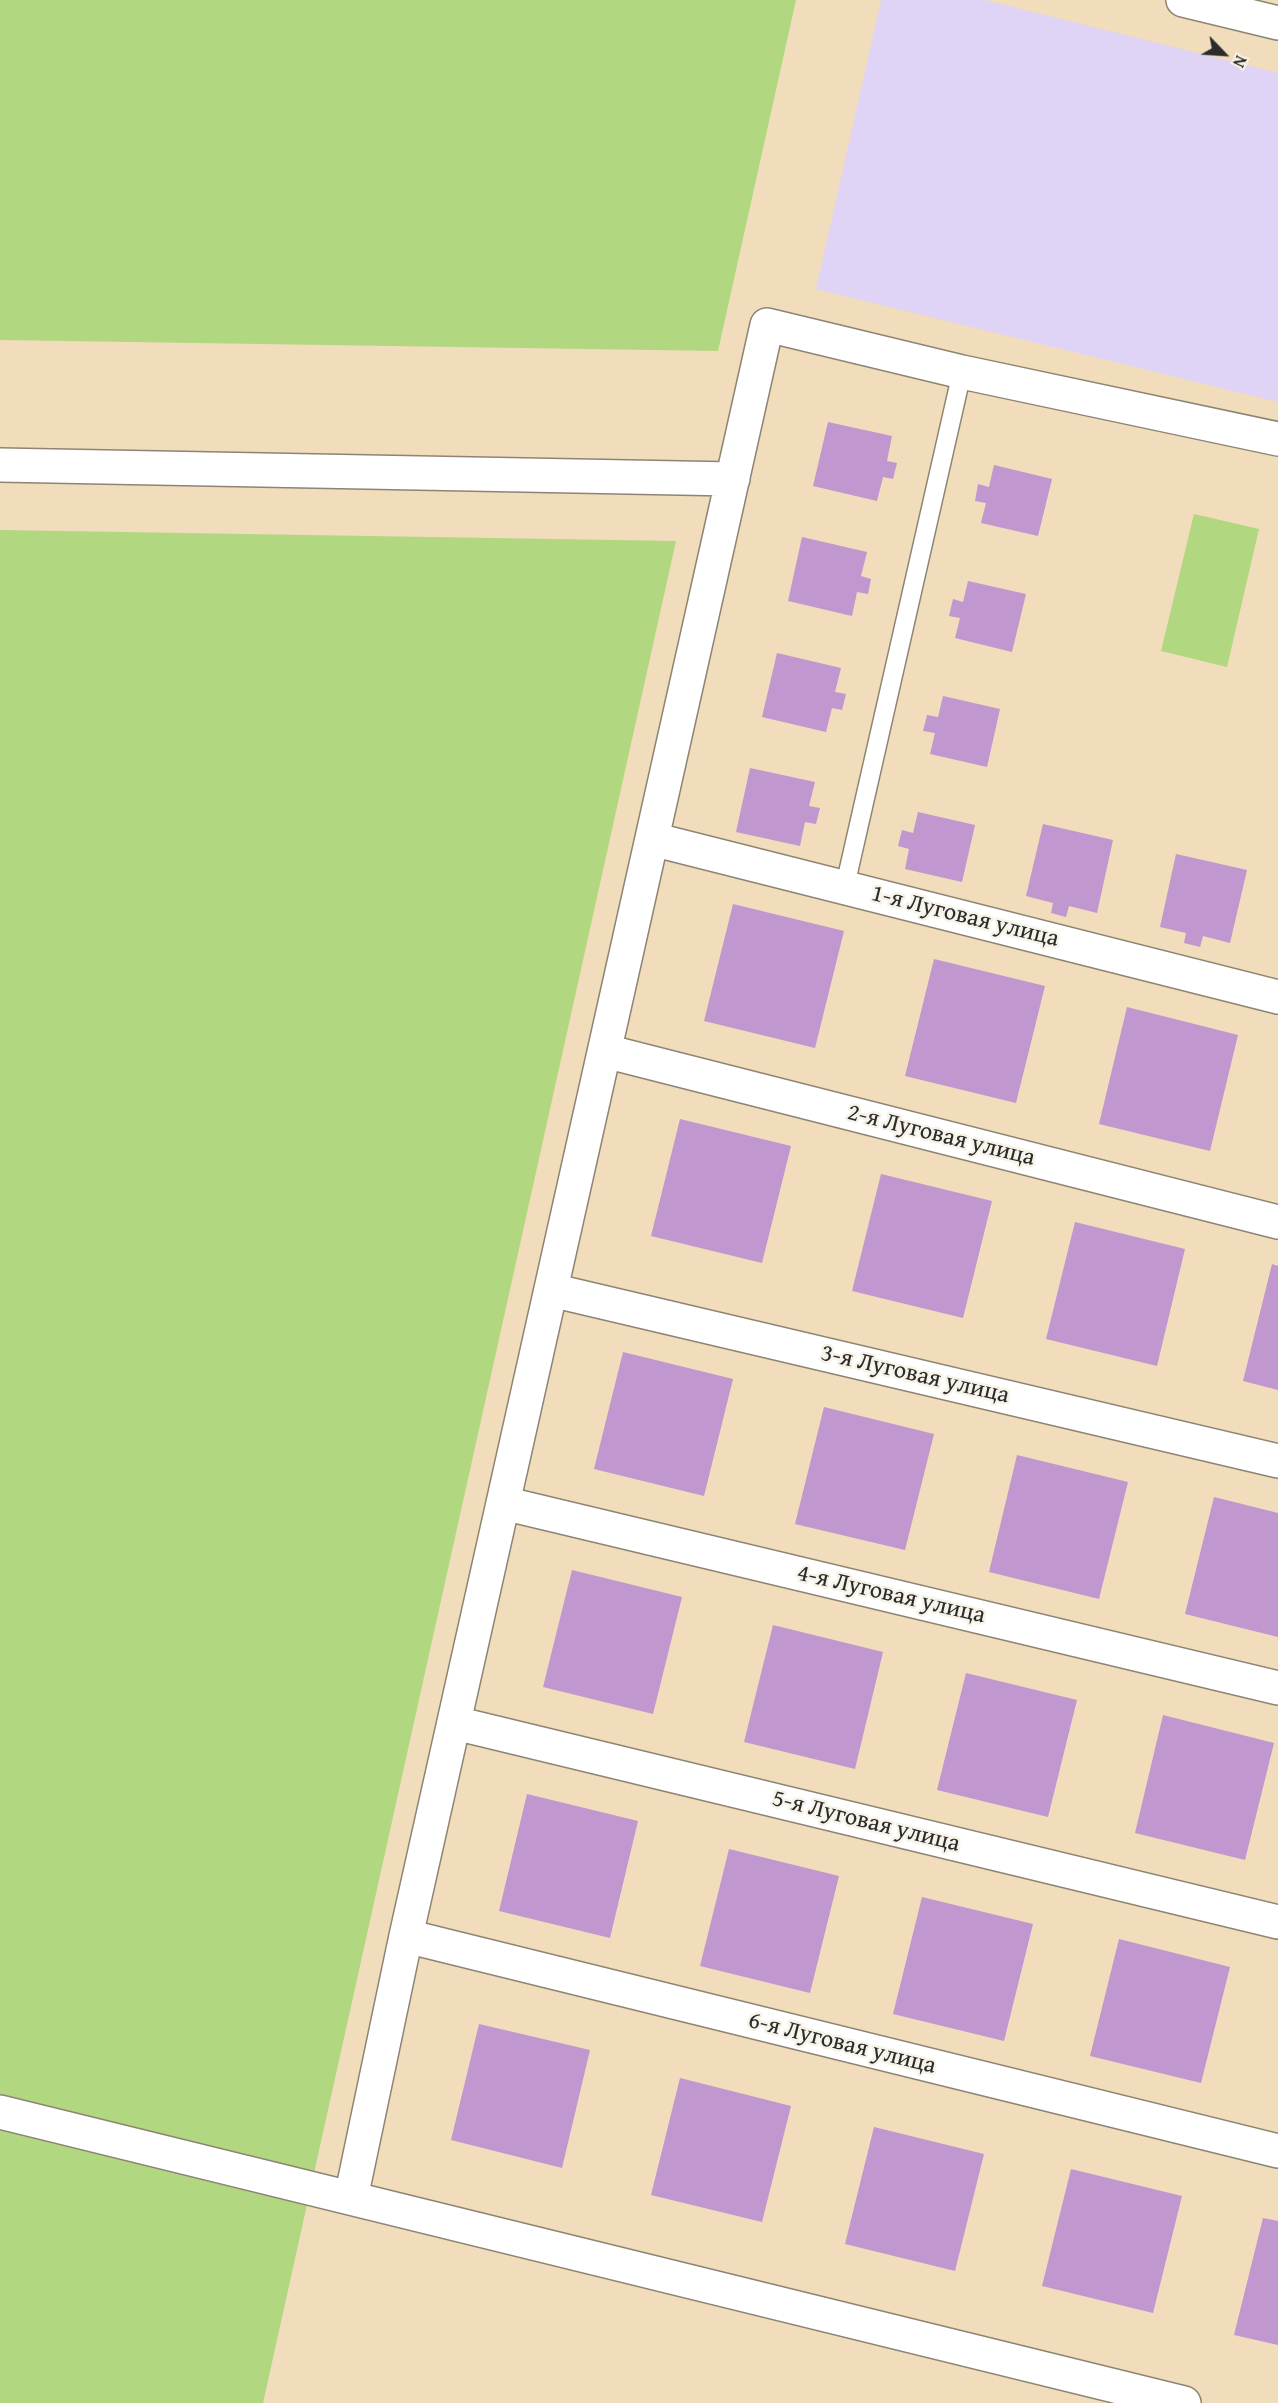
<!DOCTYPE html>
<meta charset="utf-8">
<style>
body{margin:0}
#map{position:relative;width:1278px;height:2403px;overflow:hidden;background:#f1dcbb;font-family:"Gentium Book Plus",serif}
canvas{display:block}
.north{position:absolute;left:1194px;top:24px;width:60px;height:60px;-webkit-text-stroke:4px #f7f3e8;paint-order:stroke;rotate:115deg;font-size:16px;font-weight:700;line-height:24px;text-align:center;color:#2b2b2b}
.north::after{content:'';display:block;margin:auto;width:21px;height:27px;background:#2b2b2b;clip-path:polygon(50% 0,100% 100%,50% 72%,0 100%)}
</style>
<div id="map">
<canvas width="1278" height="2403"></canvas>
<div class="north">N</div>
</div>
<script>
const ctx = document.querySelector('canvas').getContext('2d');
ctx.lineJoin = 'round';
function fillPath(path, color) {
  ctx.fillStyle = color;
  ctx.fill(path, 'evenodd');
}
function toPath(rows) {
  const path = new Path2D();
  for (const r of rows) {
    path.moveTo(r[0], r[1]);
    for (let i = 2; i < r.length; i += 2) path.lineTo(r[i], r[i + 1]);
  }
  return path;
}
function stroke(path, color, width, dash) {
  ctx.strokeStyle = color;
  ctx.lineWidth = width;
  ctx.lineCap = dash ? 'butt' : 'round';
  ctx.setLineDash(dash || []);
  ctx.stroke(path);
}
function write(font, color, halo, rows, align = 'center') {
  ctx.font = font + ' "Gentium Book Plus",serif';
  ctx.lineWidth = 5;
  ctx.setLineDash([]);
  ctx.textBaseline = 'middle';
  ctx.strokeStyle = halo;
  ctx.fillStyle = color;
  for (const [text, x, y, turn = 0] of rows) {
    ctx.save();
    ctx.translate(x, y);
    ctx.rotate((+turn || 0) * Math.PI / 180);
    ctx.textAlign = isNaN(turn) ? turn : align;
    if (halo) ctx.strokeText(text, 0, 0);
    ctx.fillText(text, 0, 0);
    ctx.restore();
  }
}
fillPath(toPath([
 [881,0,984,0,1278,73,1278,402,816,289]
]), '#dfd4f5');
fillPath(toPath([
 [0,0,796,0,718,351,0,340],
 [1194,514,1259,529,1227,667,1161,651],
 [0,530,676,541,263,2403,0,2403]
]), '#b1d780');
fillPath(toPath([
 [828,422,892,436,887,461,897,463,893,479,883,477,877,501,813,486],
 [994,465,1052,479,1038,536,981,523,986,503,975,501,978,484,989,487],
 [802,537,867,552,861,576,871,579,868,594,857,592,852,616,788,601],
 [968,581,1026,594,1012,652,955,638,960,618,949,616,953,599,963,602],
 [777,653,841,668,835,692,846,694,842,710,832,708,826,732,762,717],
 [943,696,1000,709,987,767,930,754,935,733,923,731,927,715,938,717],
 [750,768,815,782,809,806,820,808,816,824,805,822,800,846,736,832],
 [918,812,975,825,962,882,905,869,909,849,898,846,902,830,913,833],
 [1043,824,1113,840,1097,913,1069,906,1066,917,1051,913,1053,903,1026,896],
 [1176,854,1247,870,1230,943,1203,936,1200,947,1184,943,1186,933,1160,927],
 [733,904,844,931,815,1048,704,1021],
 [934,959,1045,986,1016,1103,905,1076],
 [1127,1007,1238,1035,1210,1151,1099,1124],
 [680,1119,791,1146,762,1263,651,1236],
 [881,1174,992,1201,963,1318,852,1291],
 [1075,1222,1185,1249,1157,1366,1046,1339],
 [1272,1264,1278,1266,1278,1390,1243,1381],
 [623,1352,733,1379,704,1496,594,1469],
 [824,1407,934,1434,905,1550,795,1524],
 [1017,1455,1128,1482,1099,1599,989,1572],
 [1214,1497,1278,1513,1278,1637,1185,1614],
 [572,1570,682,1597,653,1714,543,1687],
 [773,1625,883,1652,855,1769,744,1742],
 [966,1673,1077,1700,1048,1817,937,1790],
 [1163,1715,1274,1743,1245,1860,1135,1833],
 [527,1794,638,1821,610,1938,499,1911],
 [729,1849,839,1876,810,1993,700,1966],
 [922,1897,1033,1924,1004,2041,893,2014],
 [1119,1939,1230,1967,1201,2083,1090,2056],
 [479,2024,590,2050,562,2168,451,2140],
 [680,2078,791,2106,762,2222,651,2195],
 [874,2127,984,2154,955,2271,845,2244],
 [1071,2169,1182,2196,1153,2313,1042,2286],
 [1263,2218,1278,2221,1278,2345,1234,2335]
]), '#c097cf');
const lane = toPath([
 [845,886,962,372]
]);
const street = toPath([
 [1183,0,1278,23],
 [0,465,733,479],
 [652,839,1278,997],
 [605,1051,1278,1222],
 [551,1290,1278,1461],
 [503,1503,1278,1688],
 [455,1723,1278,1922],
 [406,1936,1278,2151],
 [0,2112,1184,2403],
 [351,2198,406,1936,767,325,962,372,1278,439]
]);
stroke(lane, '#8e8473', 21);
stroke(street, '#8e8473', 36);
stroke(lane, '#fff', 18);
stroke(street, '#fff', 33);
write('24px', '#2b2b2b', '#f7f3e8', [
 ["1-я Луговая улица",965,917,14],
 ["2-я Луговая улица",941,1136,14],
 ["3-я Луговая улица",915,1375,13],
 ["4-я Луговая улица",891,1595,13],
 ["5-я Луговая улица",866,1822,14],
 ["6-я Луговая улица",842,2044,14]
]);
</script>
